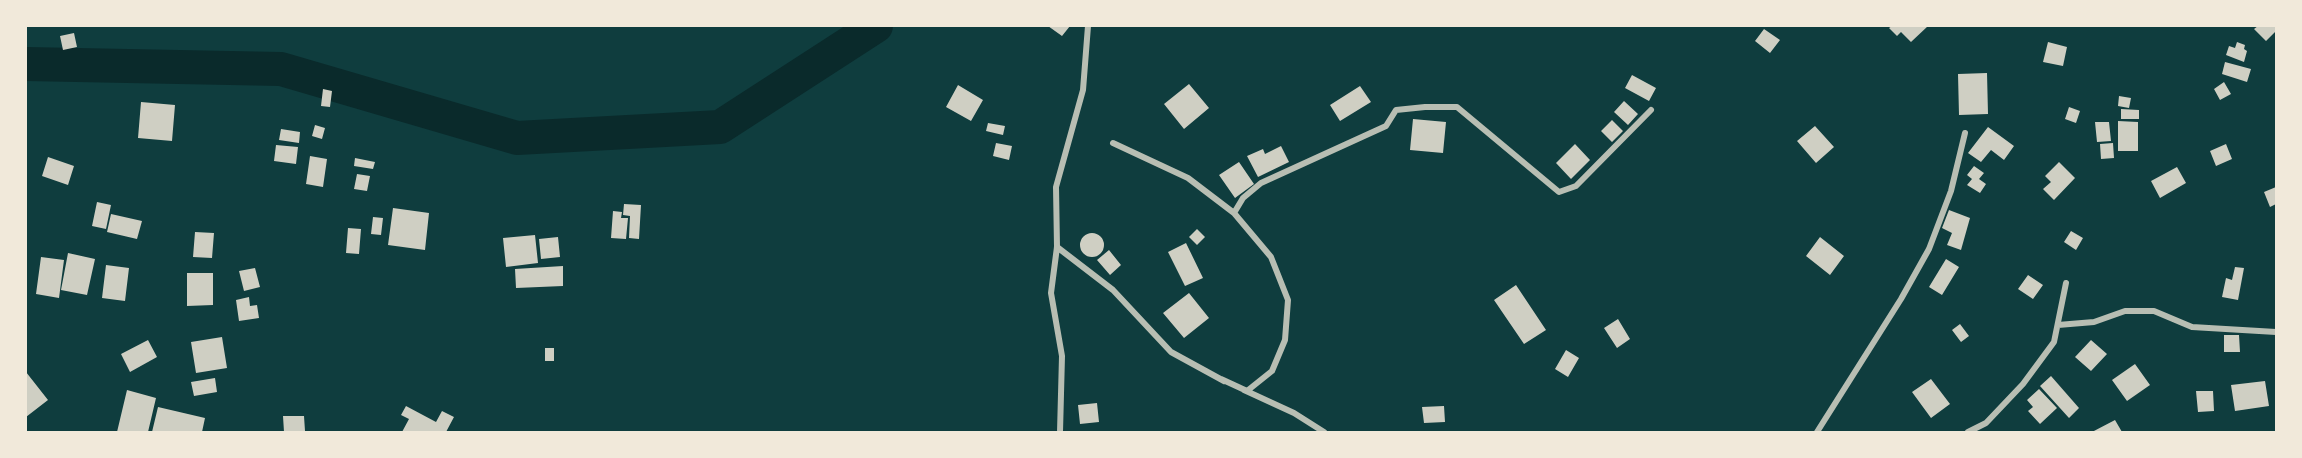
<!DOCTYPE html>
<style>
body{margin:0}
#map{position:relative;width:2302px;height:458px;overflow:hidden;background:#0f3d3e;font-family:Figtree,sans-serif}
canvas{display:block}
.frame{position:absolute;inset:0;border:27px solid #f1e9da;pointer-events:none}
</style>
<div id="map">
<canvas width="2302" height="458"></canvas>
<div class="frame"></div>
</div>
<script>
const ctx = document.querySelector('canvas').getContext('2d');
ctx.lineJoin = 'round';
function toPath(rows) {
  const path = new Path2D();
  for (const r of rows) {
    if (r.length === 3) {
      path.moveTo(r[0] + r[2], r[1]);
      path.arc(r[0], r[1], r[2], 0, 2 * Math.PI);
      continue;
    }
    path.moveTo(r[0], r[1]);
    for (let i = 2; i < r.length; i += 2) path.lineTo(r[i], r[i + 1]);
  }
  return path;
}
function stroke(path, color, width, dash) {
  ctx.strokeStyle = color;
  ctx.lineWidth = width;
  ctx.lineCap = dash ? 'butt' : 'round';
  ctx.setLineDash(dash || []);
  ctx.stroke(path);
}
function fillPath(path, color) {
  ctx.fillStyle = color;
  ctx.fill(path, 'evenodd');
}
stroke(toPath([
 [26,64,281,69,517,138,720,127,876,26]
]), '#0a2a2b', 34);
fillPath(toPath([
 [1048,26,1070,26,1062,36],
 [1892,26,1928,26,1911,42,1901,32,1897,36,1889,28],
 [2258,26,2276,26,2276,31,2266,41,2254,29],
 [1764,29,1780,40,1770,53,1755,41],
 [74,33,77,47,63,50,60,36],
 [2048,42,2067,47,2063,66,2043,62],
 [2237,42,2245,45,2244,49,2247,51,2244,62,2226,55,2229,46,2235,48],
 [2225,62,2251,69,2247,82,2222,74],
 [1987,73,1988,114,1959,115,1958,74],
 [1632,75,1656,88,1649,101,1625,88],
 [2224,82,2231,94,2220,100,2214,89],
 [1189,84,1209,108,1184,129,1164,104],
 [958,85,983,100,971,121,946,107],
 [1360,86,1371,102,1340,121,1330,105],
 [323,89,332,91,330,107,321,106],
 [2119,96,2131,98,2129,108,2118,106],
 [1624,101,1638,114,1628,125,1614,112],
 [141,102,175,105,172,141,138,138],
 [2069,107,2080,111,2076,123,2065,119],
 [2121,109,2139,110,2139,119,2121,119],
 [1413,119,1446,122,1443,153,1410,150],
 [1612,120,1623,131,1612,142,1601,131],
 [2118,121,2138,122,2138,151,2118,151],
 [2095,122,2109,122,2111,141,2097,142],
 [988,123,1005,126,1003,135,986,131],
 [315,125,325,128,322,139,312,136],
 [1815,126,1834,147,1816,163,1797,141],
 [1988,127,2014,146,2004,160,1991,150,1981,162,1968,153],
 [281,129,300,132,299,143,279,140],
 [996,143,1012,146,1009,160,993,156],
 [2113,143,2114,158,2101,159,2100,144],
 [1575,144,1590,160,1571,179,1556,163],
 [2226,144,2232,159,2216,166,2210,151],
 [276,145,298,147,296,164,274,161],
 [1281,146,1289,162,1258,177,1247,156,1263,149,1265,154],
 [310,156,327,159,323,187,306,184],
 [48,157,74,166,68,185,42,176],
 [355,158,375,162,373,169,354,166],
 [1239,162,1254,184,1235,198,1219,175],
 [2059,162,2075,178,2054,200,2043,189,2051,182,2045,176],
 [1974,166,1984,173,1979,179,1986,184,1980,193,1967,185,1972,179,1967,175],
 [2177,167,2186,183,2160,198,2151,181],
 [357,174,370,176,367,191,354,189],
 [2276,187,2276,204,2270,207,2264,192],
 [97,202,111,205,106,229,92,226],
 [624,204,641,205,639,239,629,238,630,216,623,215],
 [393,208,429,213,425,250,388,245],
 [1949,210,1970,218,1961,250,1947,245,1952,233,1942,228],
 [613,211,622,212,621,218,628,218,626,239,611,238],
 [111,214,142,221,137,239,107,232],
 [373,217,383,218,381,235,371,234],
 [348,228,361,229,359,254,346,253],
 [1197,229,1205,237,1197,245,1189,237],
 [2071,231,2083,238,2076,250,2064,242],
 [195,232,214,233,212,258,193,257],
 [1092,245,12],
 [535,235,538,263,506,267,503,238],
 [558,237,560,257,541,259,539,239],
 [1820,237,1844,256,1830,275,1806,256],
 [1186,243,1203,278,1185,286,1168,252],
 [1109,250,1121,265,1110,275,1097,260],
 [68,253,95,259,87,295,61,290],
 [41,257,64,260,59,298,36,294],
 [1946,259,1959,267,1942,295,1929,287],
 [106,265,129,268,125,301,102,298],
 [563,266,563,286,516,288,515,269],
 [2235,267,2244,268,2238,300,2222,297,2226,278,2232,280],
 [255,268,260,287,244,291,239,271],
 [187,273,213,273,213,305,187,306],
 [2028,275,2043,285,2033,299,2018,289],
 [1516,285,1546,330,1524,344,1494,300],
 [1189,293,1209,318,1184,338,1163,313],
 [249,297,250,306,257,305,259,318,239,321,236,300],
 [1618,319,1630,339,1617,348,1604,328],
 [1960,324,1969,336,1961,342,1952,330],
 [2224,335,2239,335,2240,352,2224,352],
 [222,337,227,368,196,373,191,342],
 [148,340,157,357,130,372,121,354],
 [2091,340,2107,354,2091,371,2075,357],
 [545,348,554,348,554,361,545,361],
 [1566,350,1579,358,1568,377,1555,369],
 [2135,364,2150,385,2127,401,2112,380],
 [26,372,48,400,26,417],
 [2051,376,2079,408,2069,418,2040,386],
 [215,378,217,392,194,396,191,382],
 [1931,379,1950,404,1931,418,1912,392],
 [2265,381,2269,406,2235,411,2231,385],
 [2039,389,2057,408,2040,424,2028,411,2033,407,2027,400],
 [127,390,156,398,148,432,117,432],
 [2196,391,2213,391,2214,411,2198,412],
 [1097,403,1099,422,1080,424,1078,405],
 [406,406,436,422,442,411,454,417,446,432,402,432,409,419,401,415],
 [1444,406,1445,422,1424,423,1422,407],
 [158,407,205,418,202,432,152,432],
 [283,416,304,416,305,431,284,432],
 [2115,420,2122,432,2092,432]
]), '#cfcfc3');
stroke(toPath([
 [1113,143,1188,178,1234,213,1271,257,1288,300,1285,340,1272,371,1247,391,1221,379],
 [1234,213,1243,198,1261,183,1386,126,1396,110,1425,107,1457,107,1559,192,1576,186,1651,110],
 [1057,247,1113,290,1171,352,1224,381],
 [2058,325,2094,322,2125,311,2154,311,2192,327,2276,332],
 [1244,390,1294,413,1324,432],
 [1060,432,1062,356,1051,293,1057,247,1056,187,1083,90,1088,26],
 [1817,432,1901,299,1929,249,1951,191,1965,133],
 [1968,432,1986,423,2023,384,2054,342,2066,283]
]), '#b8beb3', 6);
</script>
